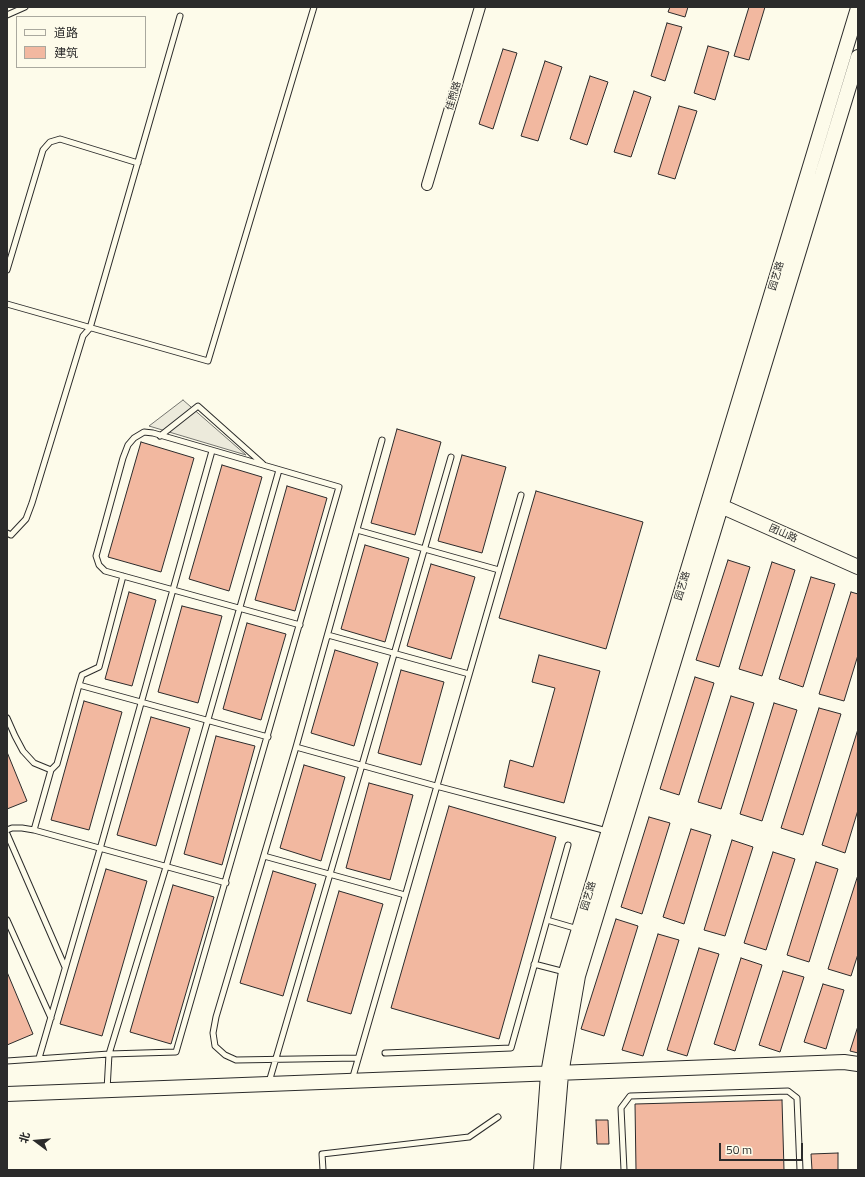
<!DOCTYPE html>
<meta charset="utf-8">
<style>
body{margin:0}
#map{position:relative;width:865px;height:1177px;overflow:hidden;background:#fdfbea;font-family:"Titillium Web","Noto Sans SC",sans-serif}
canvas{display:block}
.frame{position:absolute;inset:0;border:8px solid #2b2b2b;pointer-events:none}
.legend{position:absolute;left:16px;top:16px;width:130px;height:52px;box-sizing:border-box;background:#fdfbea;border:1px solid #a9a89e;margin:0;padding:5px 7px;list-style:none;font-size:12px;color:#2b2b2b}
.legend li{display:flex;align-items:center;gap:8px;height:20px}
.legend b{width:20px;border:1px solid #a9a89e}
.north{position:absolute;left:16px;top:1121px;width:40px;height:40px;-webkit-text-stroke:3px #fdfbea;paint-order:stroke;rotate:286deg;font-size:11px;font-weight:700;line-height:16px;text-align:center;color:#2b2b2b}
.north::after{content:'';display:block;margin:auto;width:14px;height:18px;background:#2b2b2b;clip-path:polygon(50% 0,100% 100%,50% 72%,0 100%)}
.scale{position:absolute;left:719px;top:1143px;width:84px;height:18px;box-sizing:border-box;border:2px solid #2b2b2b;border-top:0;padding-left:5px;font-size:12px;line-height:14px;white-space:nowrap;color:#2b2b2b;-webkit-text-stroke:3px #fdfbea;paint-order:stroke}
</style>
<div id="map">
<canvas width="865" height="1177"></canvas>
<div class="frame"></div>
<ul class="legend">
<li><b style="height:5px;background:#fdfbea"></b>道路</li>
<li><b style="height:11px;background:#f2b8a0"></b>建筑</li>
</ul>
<div class="north">北</div>
<div class="scale">50 m</div>
</div>
<script>
const ctx = document.querySelector('canvas').getContext('2d');
ctx.lineJoin = 'round';
function fillPath(path, color) {
  ctx.fillStyle = color;
  ctx.fill(path, 'evenodd');
}
function toPath(rows) {
  const path = new Path2D();
  for (const r of rows) {
    path.moveTo(r[0], r[1]);
    for (let i = 2; i < r.length; i += 2) path.lineTo(r[i], r[i + 1]);
  }
  return path;
}
function stroke(path, color, width, dash) {
  ctx.strokeStyle = color;
  ctx.lineWidth = width;
  ctx.lineCap = dash ? 'butt' : 'round';
  ctx.setLineDash(dash || []);
  ctx.stroke(path);
}
function write(font, color, halo, rows, align = 'center') {
  ctx.font = font + ' "Titillium Web","Noto Sans SC",sans-serif';
  ctx.lineWidth = 3;
  ctx.setLineDash([]);
  ctx.textBaseline = 'middle';
  ctx.strokeStyle = halo;
  ctx.fillStyle = color;
  for (const [text, x, y, turn = 0] of rows) {
    ctx.save();
    ctx.translate(x, y);
    ctx.rotate((+turn || 0) * Math.PI / 180);
    ctx.textAlign = isNaN(turn) ? turn : align;
    if (halo) ctx.strokeText(text, 0, 0);
    ctx.fillText(text, 0, 0);
    ctx.restore();
  }
}
const parking = toPath([
 [183,400,246,455,149,426,183,400]
]);
fillPath(parking, '#eceadb');
stroke(parking, '#74746e', 1);
const building = toPath([
 [670,7,688,7,685,17,668,12,670,7],
 [749,7,765,7,749,60,734,56,749,7],
 [667,23,682,27,665,81,651,76,667,23],
 [708,46,729,52,715,100,694,93,708,46],
 [503,49,517,53,493,129,479,124,503,49],
 [545,61,562,67,538,141,521,136,545,61],
 [590,76,608,82,587,145,570,139,590,76],
 [634,91,651,97,631,157,614,152,634,91],
 [679,106,697,111,675,179,658,174,679,106],
 [397,429,441,442,415,535,371,523,397,429],
 [141,442,194,458,161,572,108,557,141,442],
 [462,455,506,467,482,553,438,541,462,455],
 [222,465,262,477,229,591,189,579,222,465],
 [287,486,327,498,295,611,255,600,287,486],
 [536,491,643,522,606,649,499,618,536,491],
 [365,545,409,558,385,642,341,629,365,545],
 [728,560,750,567,719,667,696,660,728,560],
 [772,562,795,570,762,676,739,669,772,562],
 [431,564,475,577,451,659,407,646,431,564],
 [811,577,835,584,803,687,779,679,811,577],
 [129,592,156,600,132,686,105,679,129,592],
 [851,592,858,594,858,655,844,701,819,694,851,592],
 [182,606,222,616,198,703,158,692,182,606],
 [247,623,286,634,261,720,223,709,247,623],
 [335,650,378,663,354,746,311,733,335,650],
 [539,655,600,671,564,803,504,787,510,760,533,767,555,688,532,682,539,655],
 [401,670,444,682,421,765,378,753,401,670],
 [695,677,714,683,679,795,660,789,695,677],
 [731,696,754,703,721,809,698,802,731,696],
 [84,701,122,712,89,830,51,820,84,701],
 [774,703,797,710,762,821,740,814,774,703],
 [819,708,841,714,803,835,781,828,819,708],
 [151,717,190,728,156,846,117,835,151,717],
 [858,729,858,810,845,853,822,845,858,729],
 [216,736,255,746,222,865,184,854,216,736],
 [7,752,27,801,7,809,7,752],
 [304,765,345,777,321,861,280,848,304,765],
 [369,783,413,795,390,880,346,868,369,783],
 [449,806,556,837,499,1039,391,1008,449,806],
 [649,817,670,823,642,914,621,907,649,817],
 [691,829,711,835,684,924,663,917,691,829],
 [732,840,753,847,725,936,704,930,732,840],
 [773,852,795,859,766,950,744,943,773,852],
 [816,862,838,869,809,962,787,955,816,862],
 [106,869,147,881,102,1036,60,1024,106,869],
 [273,871,316,884,283,996,240,983,273,871],
 [857,878,858,879,858,954,851,976,828,969,857,878],
 [173,885,214,897,171,1044,130,1032,173,885],
 [339,891,383,904,351,1014,307,1001,339,891],
 [616,919,638,926,604,1036,581,1029,616,919],
 [658,934,679,940,643,1056,622,1050,658,934],
 [699,948,719,954,687,1056,667,1050,699,948],
 [741,958,762,965,735,1051,714,1044,741,958],
 [783,971,804,977,780,1052,759,1045,783,971],
 [7,972,33,1034,7,1045,7,972],
 [823,984,844,990,826,1049,804,1042,823,984],
 [858,1026,858,1053,850,1051,858,1026],
 [782,1100,784,1170,636,1170,635,1104,782,1100],
 [596,1120,608,1120,609,1144,597,1144,596,1120],
 [838,1153,838,1170,812,1170,811,1154,838,1153]
]);
fillPath(building, '#f2b8a0');
stroke(building, '#2b2b2b', 1);
const lane = toPath([
 [7,15,25,7],
 [7,270,43,150,50,142,60,139,138,163],
 [7,304,208,361,314,7],
 [160,436,198,406,263,464],
 [357,530,499,570],
 [7,533,11,535,26,519,32,503,83,336,90,328,180,16],
 [328,635,469,674],
 [79,685,82,675,99,667,123,576,300,625],
 [7,718,15,736,23,751,34,763,51,770,34,830],
 [296,747,436,786,607,831],
 [51,770,57,764,79,685,268,737],
 [7,830,12,828,22,828,34,830,226,883],
 [7,834,65,967],
 [264,856,405,895],
 [7,920,51,1018],
 [547,920,578,929],
 [534,964,565,972],
 [385,1053,511,1048,568,845],
 [39,1058,100,849,212,451],
 [358,1058,236,1060,225,1055,215,1046,213,1033,216,1017,296,747,382,440],
 [7,1061,109,1054,176,1052,339,487,153,433,144,432,134,438,128,445,123,458,96,556,99,565,105,571,123,576],
 [352,1080,521,495],
 [269,1082,362,765,451,457],
 [107,1090,109,1054,166,867,279,470],
 [323,1170,322,1154,469,1137,498,1117],
 [624,1170,621,1108,630,1096,788,1091,797,1098,800,1170]
]);
const street = toPath([
 [427,185,480,7]
]);
const secondary = toPath([
 [714,503,858,567],
 [7,1094,844,1062,858,1064],
 [541,1170,548,1074,566,972,858,8],
 [553,1170,561,1074,578,976,858,57]
]);
stroke(lane, '#2b2b2b', 7);
stroke(street, '#2b2b2b', 12);
stroke(secondary, '#2b2b2b', 16);
stroke(lane, '#fdfbea', 5);
stroke(street, '#fdfbea', 10);
stroke(secondary, '#fdfbea', 14);
write('10px', '#2b2b2b', '#fdfbea', [
 ["佳煦路",454,96,-73],
 ["园艺路",777,276,-73],
 ["团山路",783,534,24],
 ["园艺路",683,586,-73],
 ["园艺路",589,896,-73]
]);
</script>
